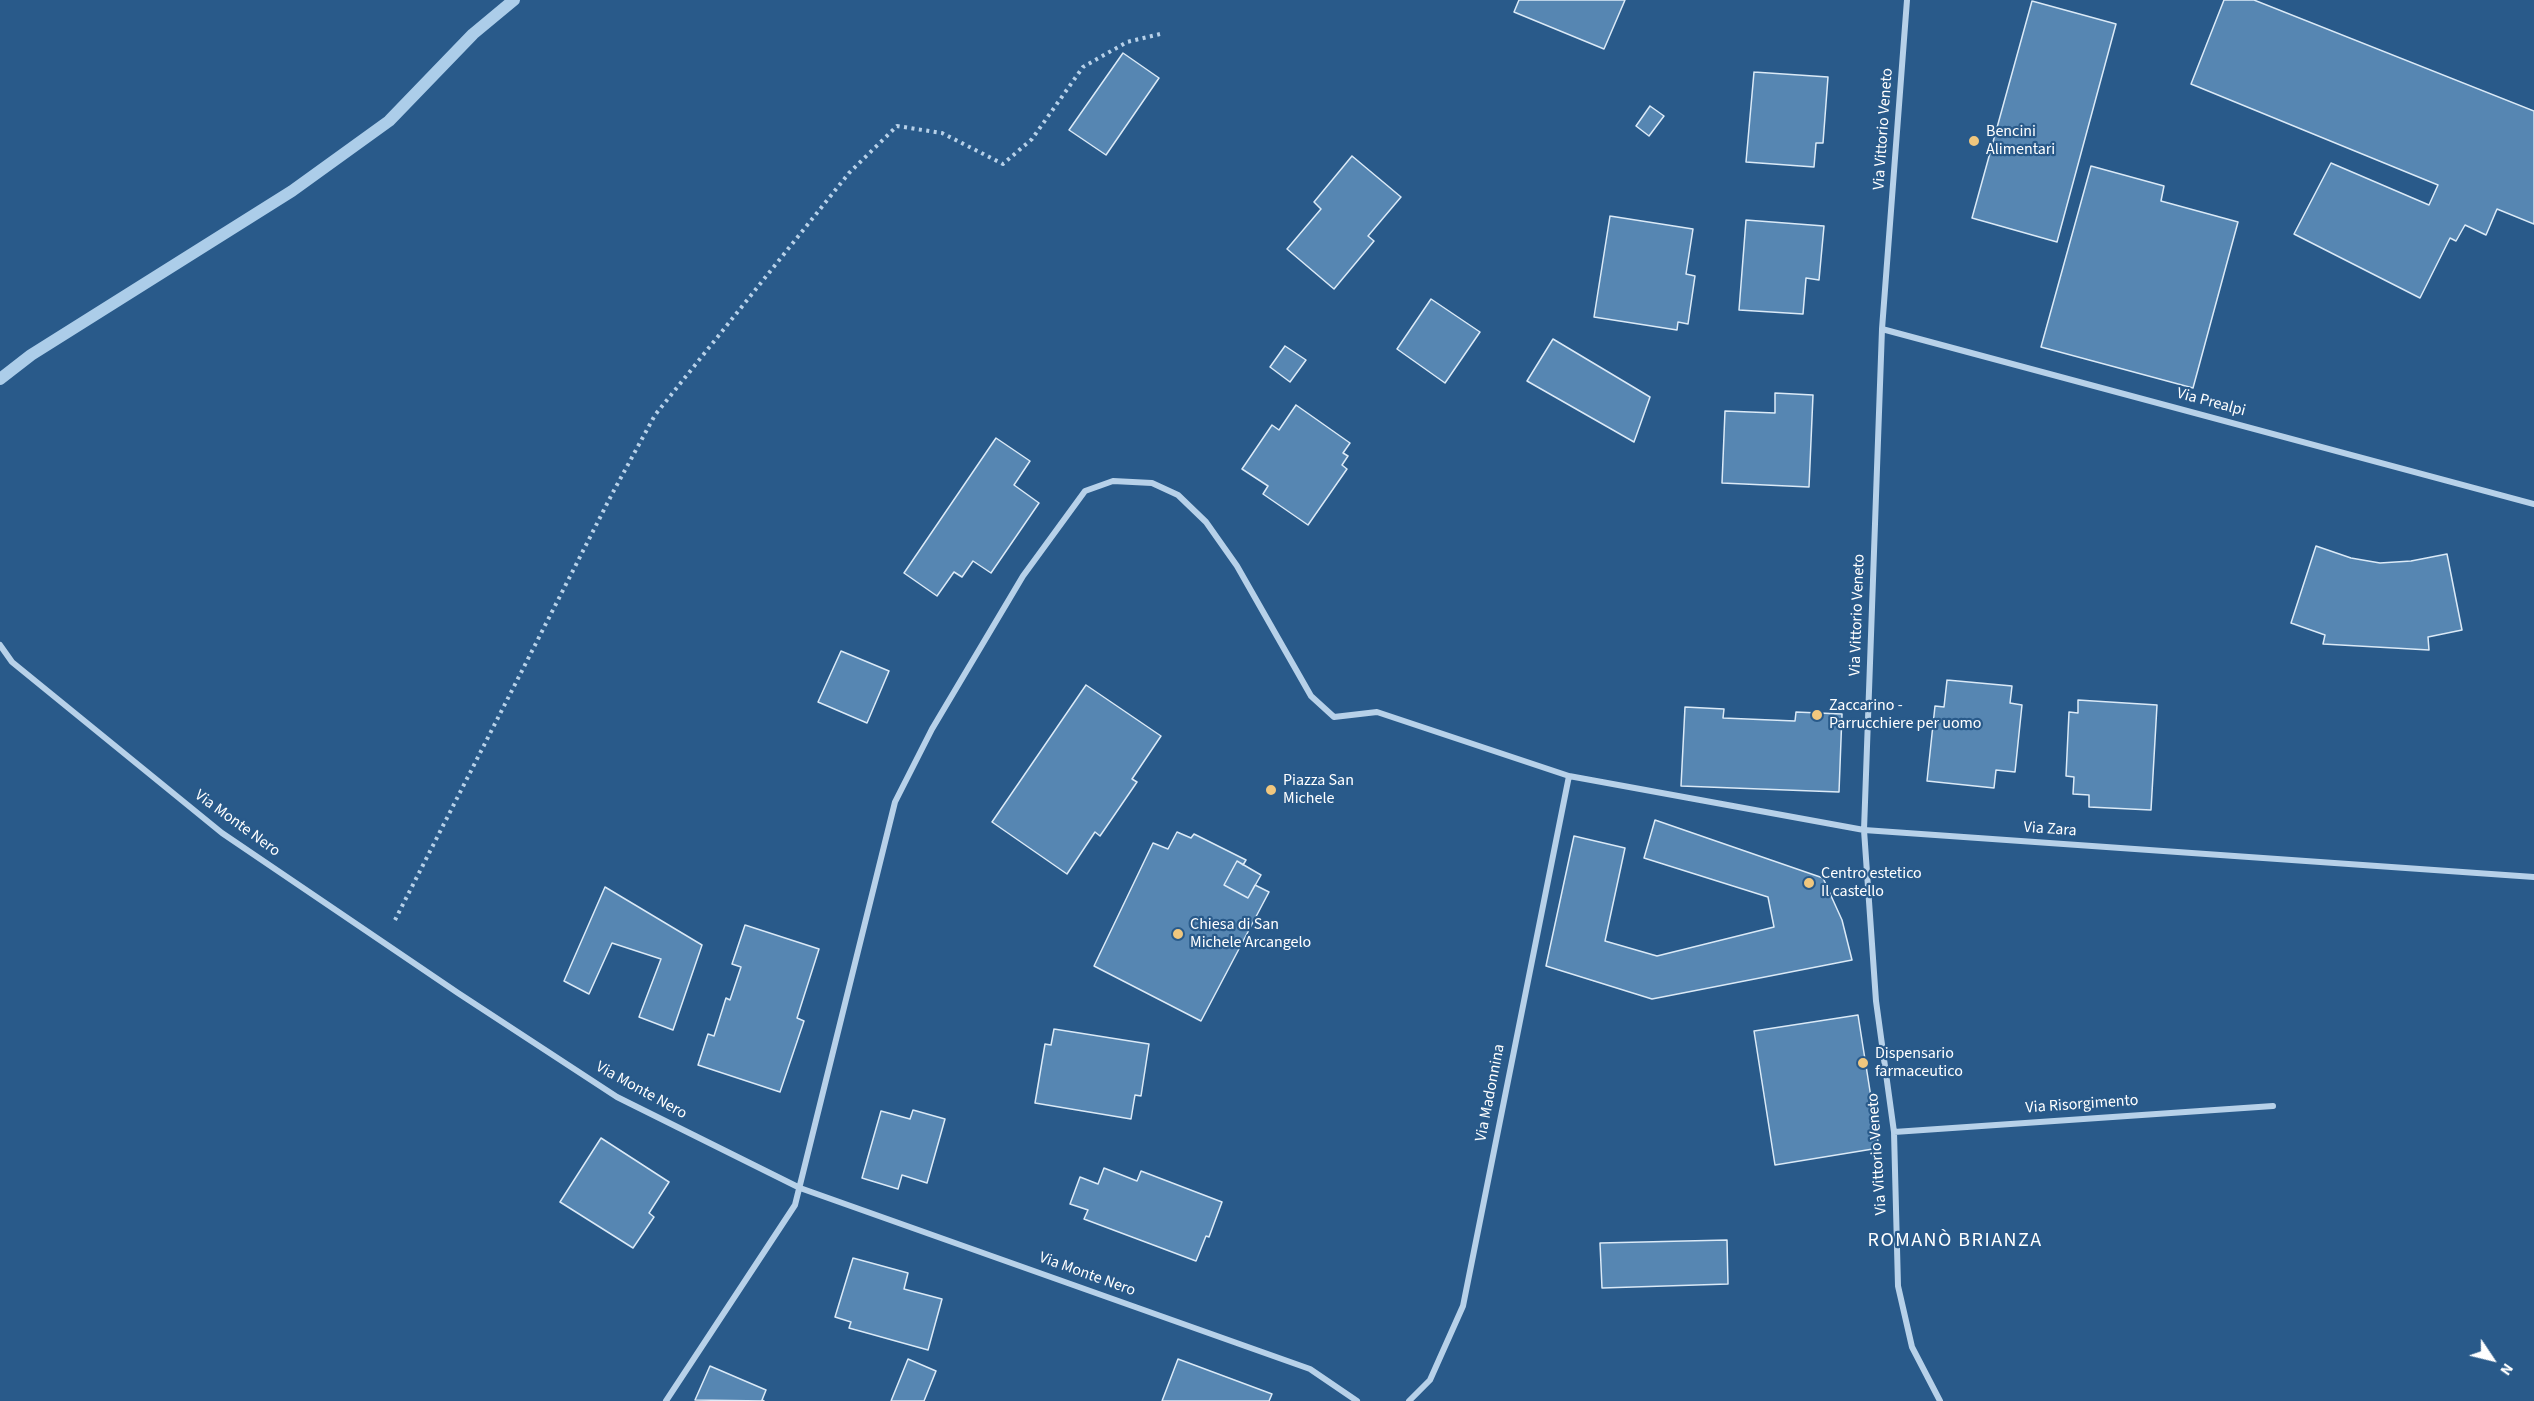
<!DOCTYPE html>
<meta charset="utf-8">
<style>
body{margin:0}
#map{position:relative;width:2534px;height:1401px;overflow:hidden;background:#295a8a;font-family:"Source Sans 3",sans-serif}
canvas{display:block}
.north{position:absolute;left:2462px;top:1329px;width:60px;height:60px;-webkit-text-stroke:4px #295a8a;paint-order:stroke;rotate:125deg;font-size:16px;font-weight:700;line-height:24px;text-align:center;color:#fff}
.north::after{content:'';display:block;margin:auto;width:21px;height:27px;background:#fff;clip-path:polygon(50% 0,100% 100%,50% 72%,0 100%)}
</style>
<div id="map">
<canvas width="2534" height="1401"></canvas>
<div class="north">N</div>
</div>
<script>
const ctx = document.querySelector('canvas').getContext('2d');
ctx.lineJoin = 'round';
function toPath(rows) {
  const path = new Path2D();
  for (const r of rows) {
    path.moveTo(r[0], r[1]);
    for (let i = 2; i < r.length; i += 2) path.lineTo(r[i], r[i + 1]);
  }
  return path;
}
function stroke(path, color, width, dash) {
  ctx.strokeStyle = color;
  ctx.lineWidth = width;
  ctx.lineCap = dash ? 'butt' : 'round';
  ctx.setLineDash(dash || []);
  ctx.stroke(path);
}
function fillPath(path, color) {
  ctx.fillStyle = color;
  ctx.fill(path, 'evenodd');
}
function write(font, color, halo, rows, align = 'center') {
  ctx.font = font + ' "Source Sans 3",sans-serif';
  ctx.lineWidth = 4.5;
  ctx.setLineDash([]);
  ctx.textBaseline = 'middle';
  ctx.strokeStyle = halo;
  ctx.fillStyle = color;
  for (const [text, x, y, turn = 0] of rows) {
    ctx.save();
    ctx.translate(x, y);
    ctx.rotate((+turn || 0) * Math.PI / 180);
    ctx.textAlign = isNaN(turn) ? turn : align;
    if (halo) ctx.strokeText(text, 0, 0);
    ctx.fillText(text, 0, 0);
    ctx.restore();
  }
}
stroke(toPath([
 [0,379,31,355,292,191,389,121,473,34,514,0]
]), '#accde9', 12);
const building = toPath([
 [1519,0,1625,0,1604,49,1514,12,1519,0],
 [2224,0,2254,0,2534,111,2534,224,2497,209,2486,235,2465,225,2456,241,2450,238,2420,298,2294,234,2331,163,2429,205,2438,185,2191,84,2224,0],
 [2032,1,2116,24,2057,242,1972,218,2032,1],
 [1123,53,1159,78,1106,155,1069,130,1123,53],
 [1754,72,1828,77,1823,143,1816,143,1814,167,1746,162,1754,72],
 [1650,106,1664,116,1649,136,1636,126,1650,106],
 [1352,156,1401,197,1368,236,1374,241,1334,289,1287,249,1321,209,1314,202,1352,156],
 [2091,166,2164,186,2161,201,2238,222,2193,388,2041,347,2091,166],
 [1610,216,1693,229,1686,274,1695,276,1688,324,1678,322,1677,330,1594,317,1610,216],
 [1746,220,1824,226,1819,280,1806,278,1803,314,1739,310,1746,220],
 [1431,299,1480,332,1445,383,1397,349,1431,299],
 [1553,339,1650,397,1634,442,1527,381,1553,339],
 [1285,346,1306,360,1290,382,1270,367,1285,346],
 [1775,393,1813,395,1809,487,1722,483,1725,411,1775,413,1775,393],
 [1296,405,1350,443,1343,453,1348,456,1342,465,1347,469,1308,525,1263,494,1268,486,1242,469,1272,425,1279,430,1296,405],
 [996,438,1030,461,1014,485,1039,503,991,573,973,561,962,577,954,572,937,596,904,573,996,438],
 [2316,546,2351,558,2380,563,2411,561,2447,554,2462,630,2428,637,2429,650,2323,644,2325,635,2291,623,2316,546],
 [841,651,889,671,867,723,818,702,841,651],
 [1947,680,2012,686,2010,703,2022,705,2015,772,1996,770,1994,788,1927,781,1935,706,1944,707,1947,680],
 [1086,685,1161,736,1132,779,1137,782,1100,836,1095,832,1067,874,992,822,1086,685],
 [2078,700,2157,705,2151,810,2089,807,2089,795,2073,794,2074,777,2066,776,2069,712,2078,713,2078,700],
 [1685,707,1724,709,1723,718,1795,721,1796,712,1842,714,1839,792,1681,786,1685,707],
 [1655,820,1823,878,1842,920,1852,960,1652,999,1546,966,1574,836,1625,848,1605,941,1657,956,1774,927,1768,897,1644,858,1655,820],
 [1177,832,1191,838,1194,834,1246,860,1243,865,1237,861,1224,885,1248,898,1255,885,1269,892,1201,1021,1094,966,1153,843,1168,849,1177,832],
 [1237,861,1261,875,1248,898,1224,885,1237,861],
 [605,887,702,945,673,1030,639,1017,661,959,612,943,589,994,564,981,605,887],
 [745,925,819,949,797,1018,804,1021,780,1092,698,1065,708,1034,714,1036,726,998,730,1000,741,967,732,964,745,925],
 [1858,1015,1879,1148,1775,1165,1754,1031,1858,1015],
 [1054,1029,1149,1044,1141,1096,1135,1095,1131,1119,1035,1103,1045,1044,1051,1045,1054,1029],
 [913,1110,945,1119,927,1183,902,1175,898,1189,862,1178,881,1111,910,1119,913,1110],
 [601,1138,669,1182,649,1213,654,1217,633,1248,560,1202,601,1138],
 [1104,1168,1137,1181,1141,1171,1222,1202,1209,1237,1206,1236,1196,1261,1084,1219,1088,1210,1070,1204,1080,1177,1098,1184,1104,1168],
 [1727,1240,1728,1284,1602,1288,1600,1243,1727,1240],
 [853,1258,908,1273,904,1289,942,1299,928,1350,849,1328,851,1322,835,1317,853,1258],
 [908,1359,936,1371,924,1401,891,1401,908,1359],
 [1178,1359,1272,1394,1269,1401,1162,1401,1178,1359],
 [710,1366,766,1390,762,1400,764,1401,695,1400,710,1366]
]);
fillPath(building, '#5686b2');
stroke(building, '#dbeaf7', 1.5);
stroke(toPath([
 [395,920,612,494,655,415,849,173,897,126,942,133,1003,164,1032,139,1083,67,1127,42,1160,34]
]), '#b7d1e9', 4, [3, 4.5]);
stroke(toPath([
 [1907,0,1882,329,1864,830,1876,1001,1894,1132,1898,1286,1912,1347,1940,1401],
 [1882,329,2534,504],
 [0,645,12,662,222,833,458,993,617,1097,800,1188,1310,1369,1357,1401],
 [1894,1132,2273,1106],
 [666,1401,795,1205,895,802,932,729,1023,576,1085,491,1113,481,1152,483,1178,495,1206,522,1237,566,1311,696,1334,717,1377,712,1569,776,1864,830,2534,877],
 [1409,1401,1430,1380,1463,1306,1569,776]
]), '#b7d1e9', 6);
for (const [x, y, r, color] of [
 [1974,141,6,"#f0c77e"],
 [1817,715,6,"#f0c77e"],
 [1271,790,6,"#f0c77e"],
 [1809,883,6,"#f0c77e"],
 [1178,934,6,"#f0c77e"],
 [1863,1063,6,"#f0c77e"]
]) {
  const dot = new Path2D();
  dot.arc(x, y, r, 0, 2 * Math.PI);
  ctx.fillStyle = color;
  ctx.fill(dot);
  stroke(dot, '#295a8a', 2);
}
write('16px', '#fff', '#295a8a', [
 ["Via Vittorio Veneto",1884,129,-86],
 ["Via Prealpi",2211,403,15],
 ["Via Vittorio Veneto",1858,615,-88],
 ["Via Monte Nero",237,824,36],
 ["Via Zara",2050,830,4],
 ["Via Monte Nero",641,1091,29],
 ["Via Madonnina",1491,1093,-79],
 ["Via Risorgimento",2082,1105,-4],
 ["Via Vittorio Veneto",1878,1154,-94],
 ["Via Monte Nero",1087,1275,20]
]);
write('16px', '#fff', '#295a8a', [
 ["Bencini",1986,132],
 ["Alimentari",1986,150],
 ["Zaccarino -",1829,706],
 ["Parrucchiere per uomo",1829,724],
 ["Piazza San",1283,781],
 ["Michele",1283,799],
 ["Centro estetico",1821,874],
 ["Il castello",1821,892],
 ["Chiesa di San",1190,925],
 ["Michele Arcangelo",1190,943],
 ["Dispensario",1875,1054],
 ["farmaceutico",1875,1072]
], 'left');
ctx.letterSpacing = '1.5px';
write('20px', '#fff', '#295a8a', [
 ["ROMANÒ BRIANZA",1955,1242]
]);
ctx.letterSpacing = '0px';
</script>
